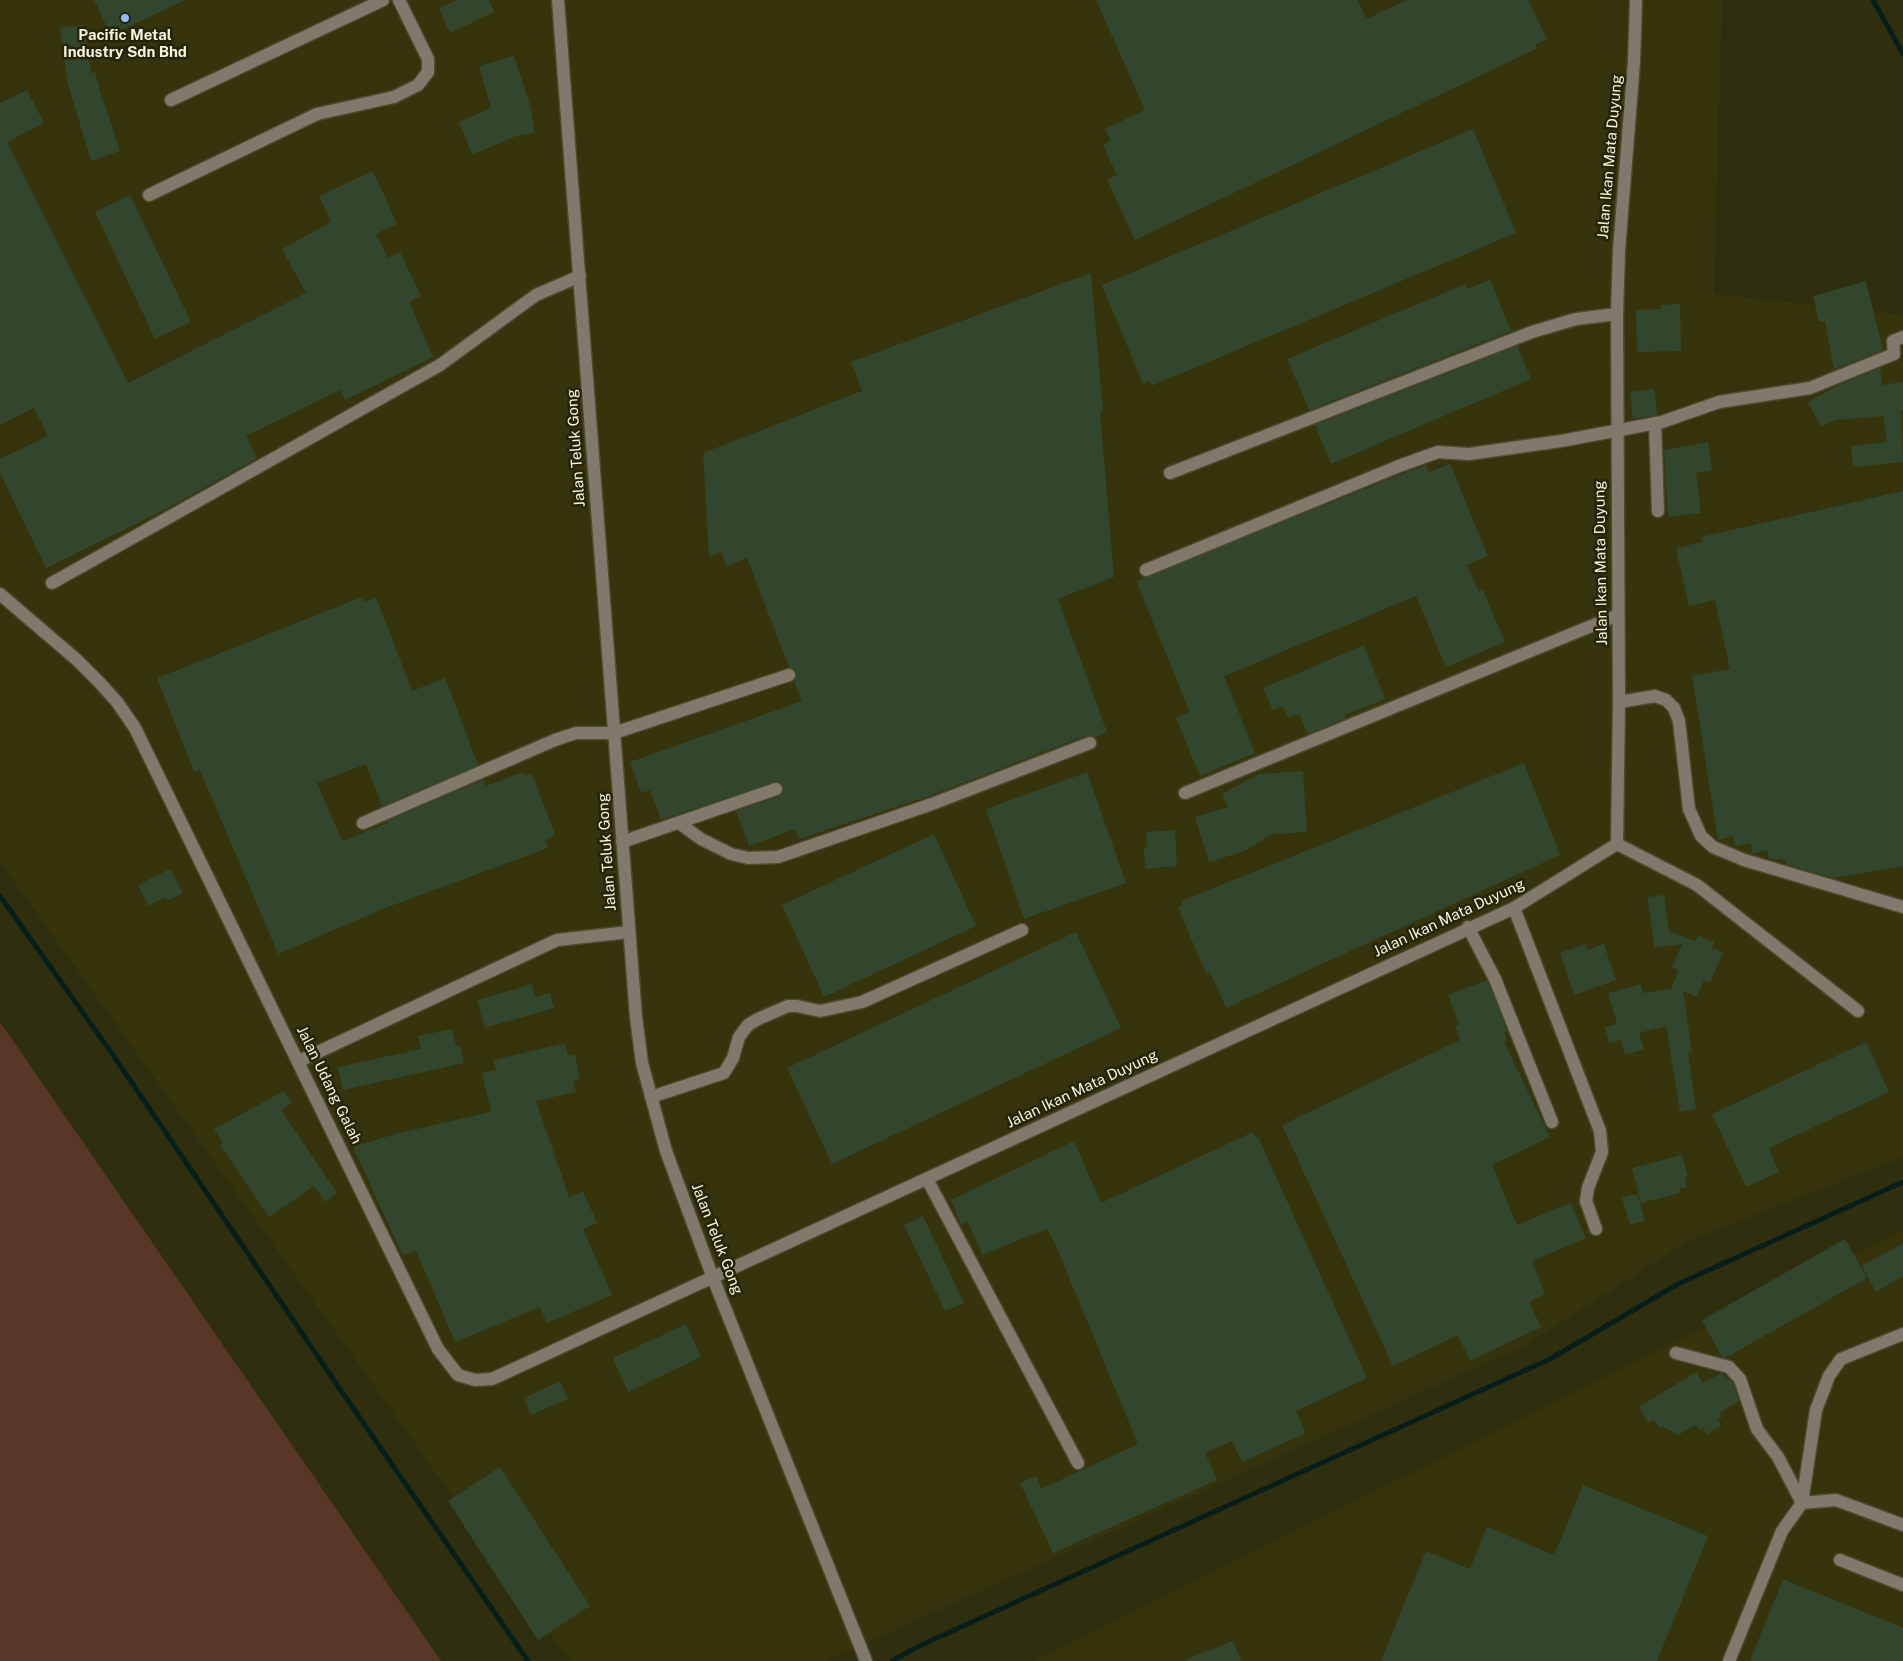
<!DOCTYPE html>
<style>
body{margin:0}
canvas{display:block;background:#2f2f10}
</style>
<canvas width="1903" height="1661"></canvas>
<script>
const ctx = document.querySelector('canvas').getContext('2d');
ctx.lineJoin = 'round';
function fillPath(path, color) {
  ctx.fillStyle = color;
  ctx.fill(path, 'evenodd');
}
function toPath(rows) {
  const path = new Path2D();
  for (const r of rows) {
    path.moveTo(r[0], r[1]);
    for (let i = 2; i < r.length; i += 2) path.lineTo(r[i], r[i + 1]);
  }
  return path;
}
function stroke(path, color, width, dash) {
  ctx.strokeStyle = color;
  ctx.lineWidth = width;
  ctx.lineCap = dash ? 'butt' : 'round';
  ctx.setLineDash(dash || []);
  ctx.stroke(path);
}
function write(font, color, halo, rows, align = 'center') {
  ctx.font = font + ' "Public Sans",sans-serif';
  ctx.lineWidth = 5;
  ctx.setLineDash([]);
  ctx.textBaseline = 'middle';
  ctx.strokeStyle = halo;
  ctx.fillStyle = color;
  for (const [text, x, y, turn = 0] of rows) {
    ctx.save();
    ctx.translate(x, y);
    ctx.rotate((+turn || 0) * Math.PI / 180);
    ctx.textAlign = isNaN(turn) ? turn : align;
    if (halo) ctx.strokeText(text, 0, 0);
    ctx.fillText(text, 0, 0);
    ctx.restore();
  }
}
fillPath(toPath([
 [0,0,1722,0,1714,294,1903,315,1903,1157,1686,1242,1526,1345,826,1661,570,1661,0,861],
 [1903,1230,1903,1661,1032,1661]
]), '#35340c');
fillPath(toPath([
 [0,1022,441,1661,0,1661]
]), '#593728');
stroke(toPath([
 [1873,0,1903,54],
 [0,896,113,1055,344,1395,528,1661],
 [892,1661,917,1647,1550,1359,1678,1284,1903,1182]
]), '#081e18', 5);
fillPath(toPath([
 [94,0,185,0,111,35],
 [457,0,489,0,494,12,450,33,439,8],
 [1096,0,1358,0,1366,19,1407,0,1528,0,1547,39,1535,45,1536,49,1135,240,1107,180,1117,175,1103,145,1111,141,1105,129,1145,110],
 [84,25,91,73,95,72,103,102,104,102,120,151,91,161,68,84,60,28],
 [514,56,531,108,535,133,516,136,472,155,459,122,491,108,479,66],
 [27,90,44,123,7,142,128,383,306,293,282,249,331,222,319,196,373,171,397,224,376,234,388,258,400,252,421,296,409,302,433,357,345,400,340,390,246,436,257,458,168,508,46,568,0,473,0,459,48,436,34,408,0,425,0,103],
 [1473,129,1516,233,1151,386,1149,381,1143,384,1102,285],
 [130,195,191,322,155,339,95,212],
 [1091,273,1103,411,1100,413,1114,577,1058,599,1107,732,1095,737,1087,735,929,796,799,839,795,829,749,846,736,811,782,795,783,786,777,781,661,820,650,790,641,793,630,762,802,701,794,681,796,672,789,667,747,558,726,566,721,552,709,557,703,453,862,391,851,362],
 [1490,280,1511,331,1309,410,1287,359,1465,284,1467,289],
 [1866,281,1883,350,1834,369,1825,321,1819,322,1813,296],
 [1680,304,1681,351,1637,352,1636,310,1661,309,1661,305],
 [1517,346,1531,379,1331,464,1315,425],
 [1880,368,1882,385,1903,382,1903,410,1901,410,1903,462,1853,467,1851,446,1887,442,1883,416,1836,420,1821,427,1808,402,1837,386],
 [1654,389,1658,415,1633,419,1630,392],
 [1708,442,1712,470,1696,473,1701,513,1668,517,1664,450],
 [1450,464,1488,556,1467,565,1479,592,1483,590,1505,642,1446,667,1416,596,1224,676,1255,753,1200,776,1176,718,1190,712,1136,581,1402,474,1426,465,1429,472],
 [1903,491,1903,866,1833,878,1786,864,1785,859,1769,859,1767,850,1752,854,1751,843,1735,847,1733,836,1718,840,1692,676,1730,669,1715,600,1689,606,1676,548,1702,542,1701,537],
 [362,597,364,602,376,597,412,691,445,678,478,765,382,806,366,764,317,783,342,841,388,823,387,821,483,780,486,786,523,772,525,776,532,774,555,835,548,838,548,840,545,841,548,848,380,910,278,954,200,770,194,772,157,678],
 [1364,645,1385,699,1345,715,1346,718,1308,734,1299,714,1288,718,1283,706,1273,710,1263,688],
 [1524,763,1560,855,1226,1008,1210,972,1206,974,1178,907,1182,905,1181,901],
 [1303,771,1307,832,1272,834,1245,851,1209,862,1195,817,1228,807,1222,794,1259,774],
 [1087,772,1126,883,1024,919,986,809],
 [1175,830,1177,866,1145,869,1144,847,1147,847,1146,832],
 [934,834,976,926,824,997,782,905],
 [170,869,183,893,167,901,165,897,148,906,138,885],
 [1664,895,1669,931,1695,941,1698,935,1714,942,1712,948,1723,953,1710,983,1704,980,1697,997,1683,991,1692,1052,1688,1053,1696,1109,1680,1112,1666,1026,1639,1033,1644,1049,1625,1055,1621,1040,1609,1043,1605,1027,1617,1024,1608,993,1641,984,1643,993,1671,989,1679,970,1672,967,1682,944,1655,948,1647,897],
 [1076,932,1121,1028,832,1164,787,1068],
 [1585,944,1587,950,1604,944,1616,980,1574,995,1560,953],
 [1487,980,1507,1031,1504,1032,1507,1041,1504,1042,1550,1137,1492,1165,1517,1225,1571,1203,1586,1238,1532,1261,1545,1294,1529,1302,1541,1327,1470,1361,1458,1335,1393,1366,1282,1125,1460,1040,1455,1026,1459,1025,1448,995],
 [532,984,535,997,550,993,554,1008,485,1028,477,1000],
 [452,1029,456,1046,460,1045,464,1063,343,1090,338,1067,421,1049,418,1036],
 [1866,1042,1889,1092,1769,1148,1779,1172,1746,1187,1712,1114],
 [565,1043,568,1056,575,1054,580,1079,573,1081,576,1092,536,1101,569,1197,583,1191,597,1223,583,1229,612,1295,547,1323,540,1307,455,1342,416,1250,403,1256,353,1147,395,1134,491,1112,482,1073,496,1070,493,1060],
 [284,1091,292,1103,281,1110,337,1193,325,1202,314,1186,269,1217,220,1145,223,1143,214,1129],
 [1253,1132,1256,1138,1258,1137,1367,1378,1296,1411,1306,1433,1242,1462,1232,1441,1205,1453,1217,1480,1053,1553,1020,1483,1036,1476,1041,1489,1138,1444,1056,1246,1047,1229,982,1255,968,1222,961,1225,951,1200,1074,1141,1101,1203],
 [1682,1155,1688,1177,1685,1177,1687,1187,1679,1189,1680,1193,1641,1203,1632,1168],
 [1637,1194,1645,1221,1630,1225,1622,1198],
 [923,1216,964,1303,945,1311,904,1225],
 [1845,1239,1867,1278,1725,1358,1722,1357,1702,1320],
 [1903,1243,1903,1276,1876,1292,1862,1266],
 [686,1324,701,1357,628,1392,613,1358],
 [1696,1372,1703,1383,1721,1373,1733,1383,1739,1401,1719,1413,1722,1417,1718,1419,1721,1426,1707,1434,1703,1428,1699,1430,1696,1425,1678,1435,1662,1426,1659,1428,1654,1419,1648,1423,1639,1407],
 [560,1381,568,1399,531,1415,524,1398],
 [500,1467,590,1606,538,1640,448,1501],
 [1583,1485,1708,1536,1657,1661,1381,1661,1426,1551,1470,1569,1487,1527,1554,1555],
 [1783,1579,1903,1628,1903,1661,1750,1661],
 [1233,1641,1241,1661,1185,1661,1185,1660]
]), '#32462e');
const minor = toPath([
 [558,0,636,1017,642,1063,666,1151,713,1278,866,1661],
 [171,100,383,0],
 [149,195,317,114,394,97,418,85,428,72,428,59,399,0],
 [1655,423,1658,511],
 [1170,473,1532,332,1576,319,1617,314],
 [1146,570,1399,466,1438,452,1469,454,1561,441,1662,422,1719,402,1810,388,1894,354,1893,341,1903,337],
 [52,583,440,365,536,295,580,276],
 [0,594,77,660,100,683,117,702,135,728,438,1349,458,1375,475,1380,492,1379,1514,908,1617,844,1619,702,1617,314,1619,250,1634,62,1636,0],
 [1619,702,1655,696,1666,700,1674,708,1679,721,1689,809,1701,836,1713,847,1744,860,1903,907],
 [1185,793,1618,615],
 [363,823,555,740,576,733,614,733,789,675],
 [679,823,701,839,731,854,748,858,778,857,932,804,1090,743],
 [622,842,776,789],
 [1617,844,1697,885,1858,1011],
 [1514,908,1600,1131,1602,1152,1588,1188,1586,1201,1596,1229],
 [1468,927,1495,979,1552,1122],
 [299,1061,557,940,629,932],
 [651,1097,724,1073,733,1058,739,1037,748,1025,758,1019,788,1006,797,1006,820,1011,862,1002,1022,930],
 [927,1179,1078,1463],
 [1676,1353,1729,1367,1740,1379,1757,1429,1778,1457,1802,1503],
 [1802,1503,1816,1410,1829,1376,1841,1359,1903,1334],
 [1840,1560,1903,1585],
 [1729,1661,1782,1531,1802,1503,1836,1500,1903,1525]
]);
stroke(minor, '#4b4b2d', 15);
stroke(minor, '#82796d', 12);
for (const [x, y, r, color] of [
 [125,18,5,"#9ab5fd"]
]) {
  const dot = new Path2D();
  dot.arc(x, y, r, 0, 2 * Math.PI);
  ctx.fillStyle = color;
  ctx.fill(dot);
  stroke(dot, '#252506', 2);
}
write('bold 15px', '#f4f4e2', '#252506', [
 ["Pacific Metal",125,35],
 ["Industry Sdn Bhd",125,52]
]);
write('15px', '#f4f4e2', '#252506', [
 ["Jalan Ikan Mata Duyung",1610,157,-85],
 ["Jalan Teluk Gong",576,448,-94],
 ["Jalan Ikan Mata Duyung",1601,563,-91],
 ["Jalan Teluk Gong",607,852,-94],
 ["Jalan Ikan Mata Duyung",1449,918,-25],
 ["Jalan Udang Galah",329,1085,64],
 ["Jalan Ikan Mata Duyung",1082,1089,-25],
 ["Jalan Teluk Gong",717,1239,69]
]);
</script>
